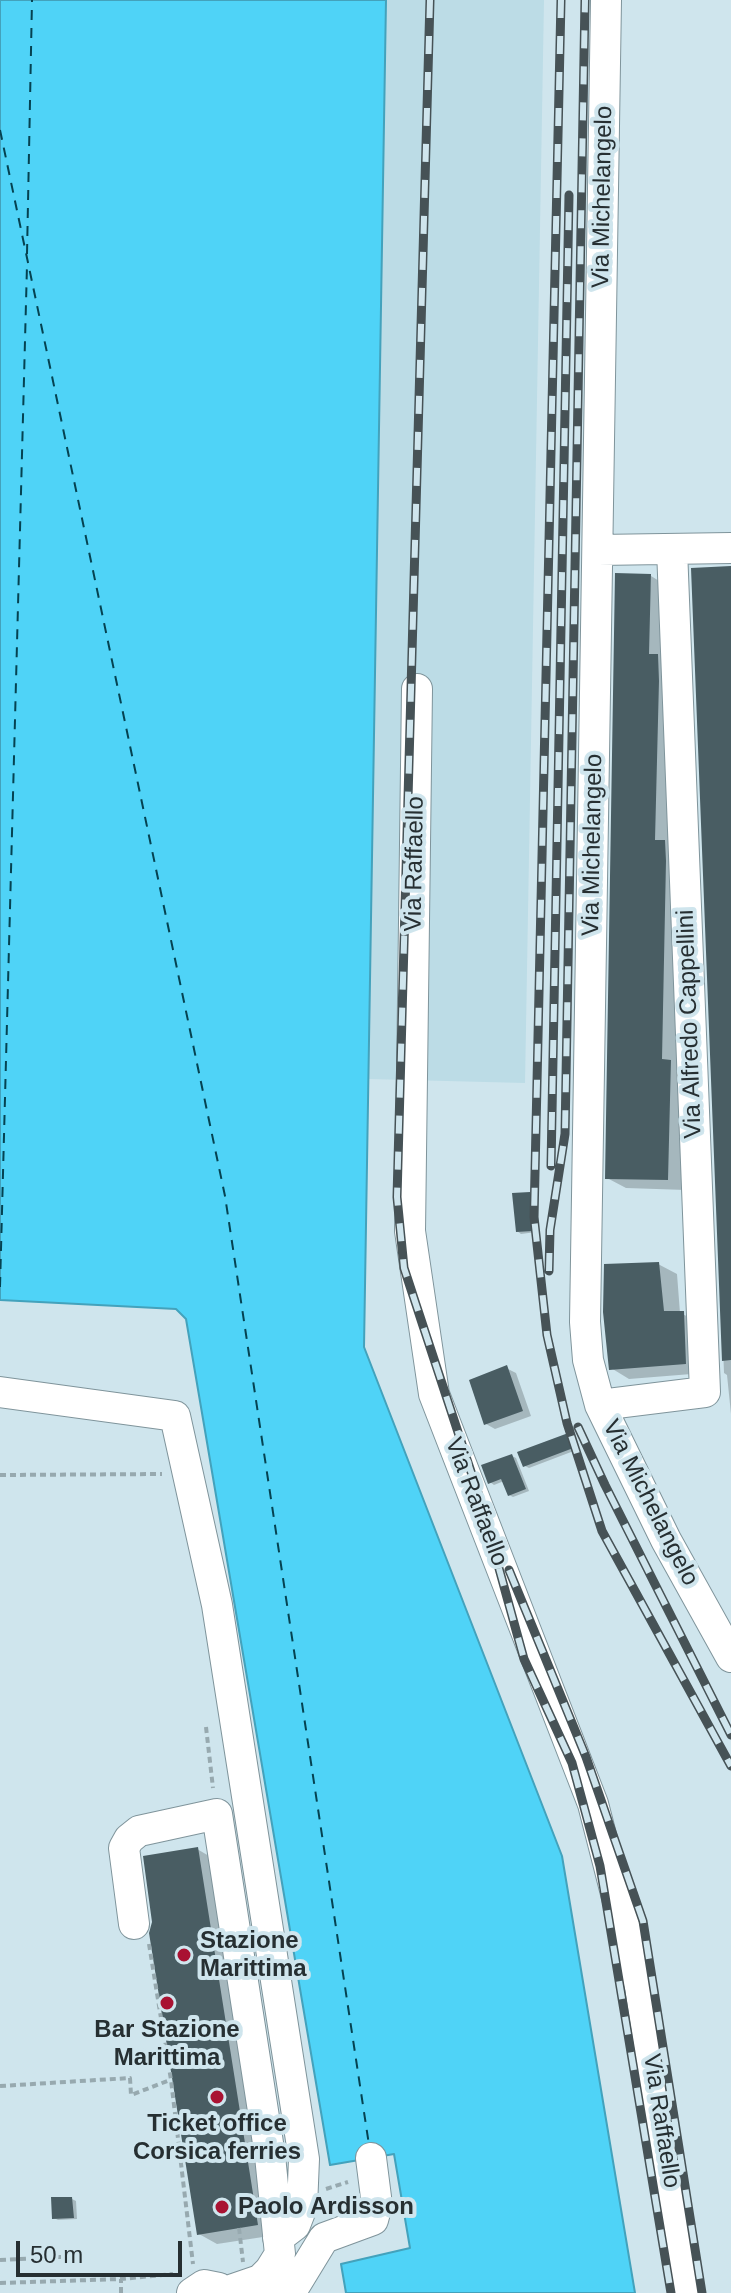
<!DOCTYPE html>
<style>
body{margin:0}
#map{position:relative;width:731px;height:2293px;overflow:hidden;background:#cfe5ed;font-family:Helvetica,sans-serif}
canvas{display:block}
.scale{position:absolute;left:16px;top:2241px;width:166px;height:36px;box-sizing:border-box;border:4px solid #262f32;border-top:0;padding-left:10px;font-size:24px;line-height:28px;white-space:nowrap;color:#262f32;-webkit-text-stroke:6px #cfe5ed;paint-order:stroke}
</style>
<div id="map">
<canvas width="731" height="2293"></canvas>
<div class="scale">50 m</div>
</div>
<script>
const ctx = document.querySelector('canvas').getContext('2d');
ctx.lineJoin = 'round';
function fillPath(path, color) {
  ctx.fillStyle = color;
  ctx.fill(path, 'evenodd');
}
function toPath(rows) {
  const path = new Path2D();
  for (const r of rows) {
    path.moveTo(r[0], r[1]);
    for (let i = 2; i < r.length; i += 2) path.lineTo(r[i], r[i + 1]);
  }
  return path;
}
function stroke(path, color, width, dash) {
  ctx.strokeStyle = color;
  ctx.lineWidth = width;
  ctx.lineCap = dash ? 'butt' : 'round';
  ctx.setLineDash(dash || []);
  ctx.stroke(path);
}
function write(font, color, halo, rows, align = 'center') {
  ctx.font = font + ' Helvetica,sans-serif';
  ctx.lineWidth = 8;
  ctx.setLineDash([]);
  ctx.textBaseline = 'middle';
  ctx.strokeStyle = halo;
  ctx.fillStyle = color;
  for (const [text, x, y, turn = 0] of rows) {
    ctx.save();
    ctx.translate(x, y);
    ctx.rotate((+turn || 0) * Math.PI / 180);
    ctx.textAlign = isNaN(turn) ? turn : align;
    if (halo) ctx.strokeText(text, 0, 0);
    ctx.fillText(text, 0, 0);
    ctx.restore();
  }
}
fillPath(toPath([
 [386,0,544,0,525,1083,368,1079]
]), '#bcdce6');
const water = toPath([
 [0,0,386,0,364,1347,562,1856,635,2293,346,2293,341,2264,410,2248,394,2154,330,2165,186,1319,176,1309,0,1300,0,0]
]);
fillPath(water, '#4fd3f7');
stroke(water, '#43a2bc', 2);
fillPath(toPath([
 [731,568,731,1414,727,1375,724,1373,693,570],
 [651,576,669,587,686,1190,626,1188,607,1178],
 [530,1194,534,1196,536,1232,521,1234,517,1231],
 [658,1264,677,1274,680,1313,702,1323,704,1373,629,1379,611,1368],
 [506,1368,516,1373,531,1416,495,1429,486,1424],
 [570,1434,574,1436,579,1449,529,1468,525,1466],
 [512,1456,516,1458,529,1491,513,1497,509,1495,504,1481,494,1485,490,1482],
 [197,1849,216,1860,276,2235,217,2244,199,2234],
 [72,2199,76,2201,77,2219,58,2220,54,2218]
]), '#0003');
stroke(toPath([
 [0,130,225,1196,369,2145],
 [27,254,32,0],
 [0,1287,27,265]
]), '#054251', 2, [10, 8]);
fillPath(toPath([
 [731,566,731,1360,722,1361,691,568],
 [615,573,651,574,649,654,658,654,659,681,655,840,665,840,666,861,662,1059,671,1060,668,1180,605,1179],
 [530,1192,533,1231,516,1232,512,1193],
 [659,1262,664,1311,684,1311,686,1364,609,1370,603,1312,604,1264],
 [507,1365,523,1411,484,1425,469,1380],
 [571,1432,576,1447,523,1467,517,1452],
 [512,1454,526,1489,508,1496,501,1479,488,1484,481,1465],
 [198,1847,258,2225,197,2235,149,1933,152,1922,143,1856],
 [51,2197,72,2197,74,2218,52,2219]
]), '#495d63');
const minor = toPath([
 [606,0,585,1322,588,1360,600,1405,666,1540,731,1657],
 [598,550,731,548],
 [417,689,410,1231,434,1394,593,1804,640,1987,687,2293],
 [0,1392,175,1416,217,1605,304,2159,302,2207,295,2225,278,2238],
 [600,1405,705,1392,672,549],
 [134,1924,124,1848,129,1839,139,1831,217,1814,270,2156,280,2254,270,2270,260,2280,225,2292],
 [192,2293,204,2285,219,2288,225,2293],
 [256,2293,294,2287,324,2238,373,2220,377,2205,371,2158]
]);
stroke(minor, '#7f949b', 32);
stroke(toPath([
 [0,1475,162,1474],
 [206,1727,213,1788],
 [149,1944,171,2080,193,2264],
 [0,2086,130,2078,131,2095,170,2080],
 [326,2189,348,2182],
 [239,2228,243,2262],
 [55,2257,64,2257],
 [0,2260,43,2258],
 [0,2283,121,2279,173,2274],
 [121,2293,121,2279]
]), '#97a9af', 4, [6, 4]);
stroke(minor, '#fff', 30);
const rail = toPath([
 [430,0,397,1197,404,1268,479,1496,524,1659,572,1763,600,1866,671,2293],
 [561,0,534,1217,547,1335,567,1423,602,1531,731,1766],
 [551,1166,569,195],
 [549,1271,550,1230,565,1134,585,0],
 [578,1427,605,1485,731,1735],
 [509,1570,586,1757,643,1921,702,2293]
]);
stroke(rail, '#465256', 9);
stroke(rail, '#cfe5ed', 6, [18]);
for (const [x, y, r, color] of [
 [184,1955,8,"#a91232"],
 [167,2003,8,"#a91232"],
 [217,2097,8,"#a91232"],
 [222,2207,8,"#a91232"]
]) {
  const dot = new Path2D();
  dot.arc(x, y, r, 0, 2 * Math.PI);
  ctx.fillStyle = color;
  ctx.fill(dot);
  stroke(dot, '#cfe5ed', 3);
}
write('24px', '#262f32', '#cfe5ed', [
 ["Via Michelangelo",603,197,-89],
 ["Via Michelangelo",593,845,-89],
 ["Via Raffaello",415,864,-89],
 ["Via Alfredo Cappellini",690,1024,-92],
 ["Via Raffaello",476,1502,69],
 ["Via Michelangelo",650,1503,63],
 ["Via Raffaello",661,2121,81]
]);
write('bold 24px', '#262f32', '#cfe5ed', [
 ["Stazione",200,1941],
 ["Marittima",200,1969],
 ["Bar Stazione",167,2030,"center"],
 ["Marittima",167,2058,"center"],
 ["Ticket office",217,2124,"center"],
 ["Corsica ferries",217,2152,"center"],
 ["Paolo Ardisson",238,2207]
], 'left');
</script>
